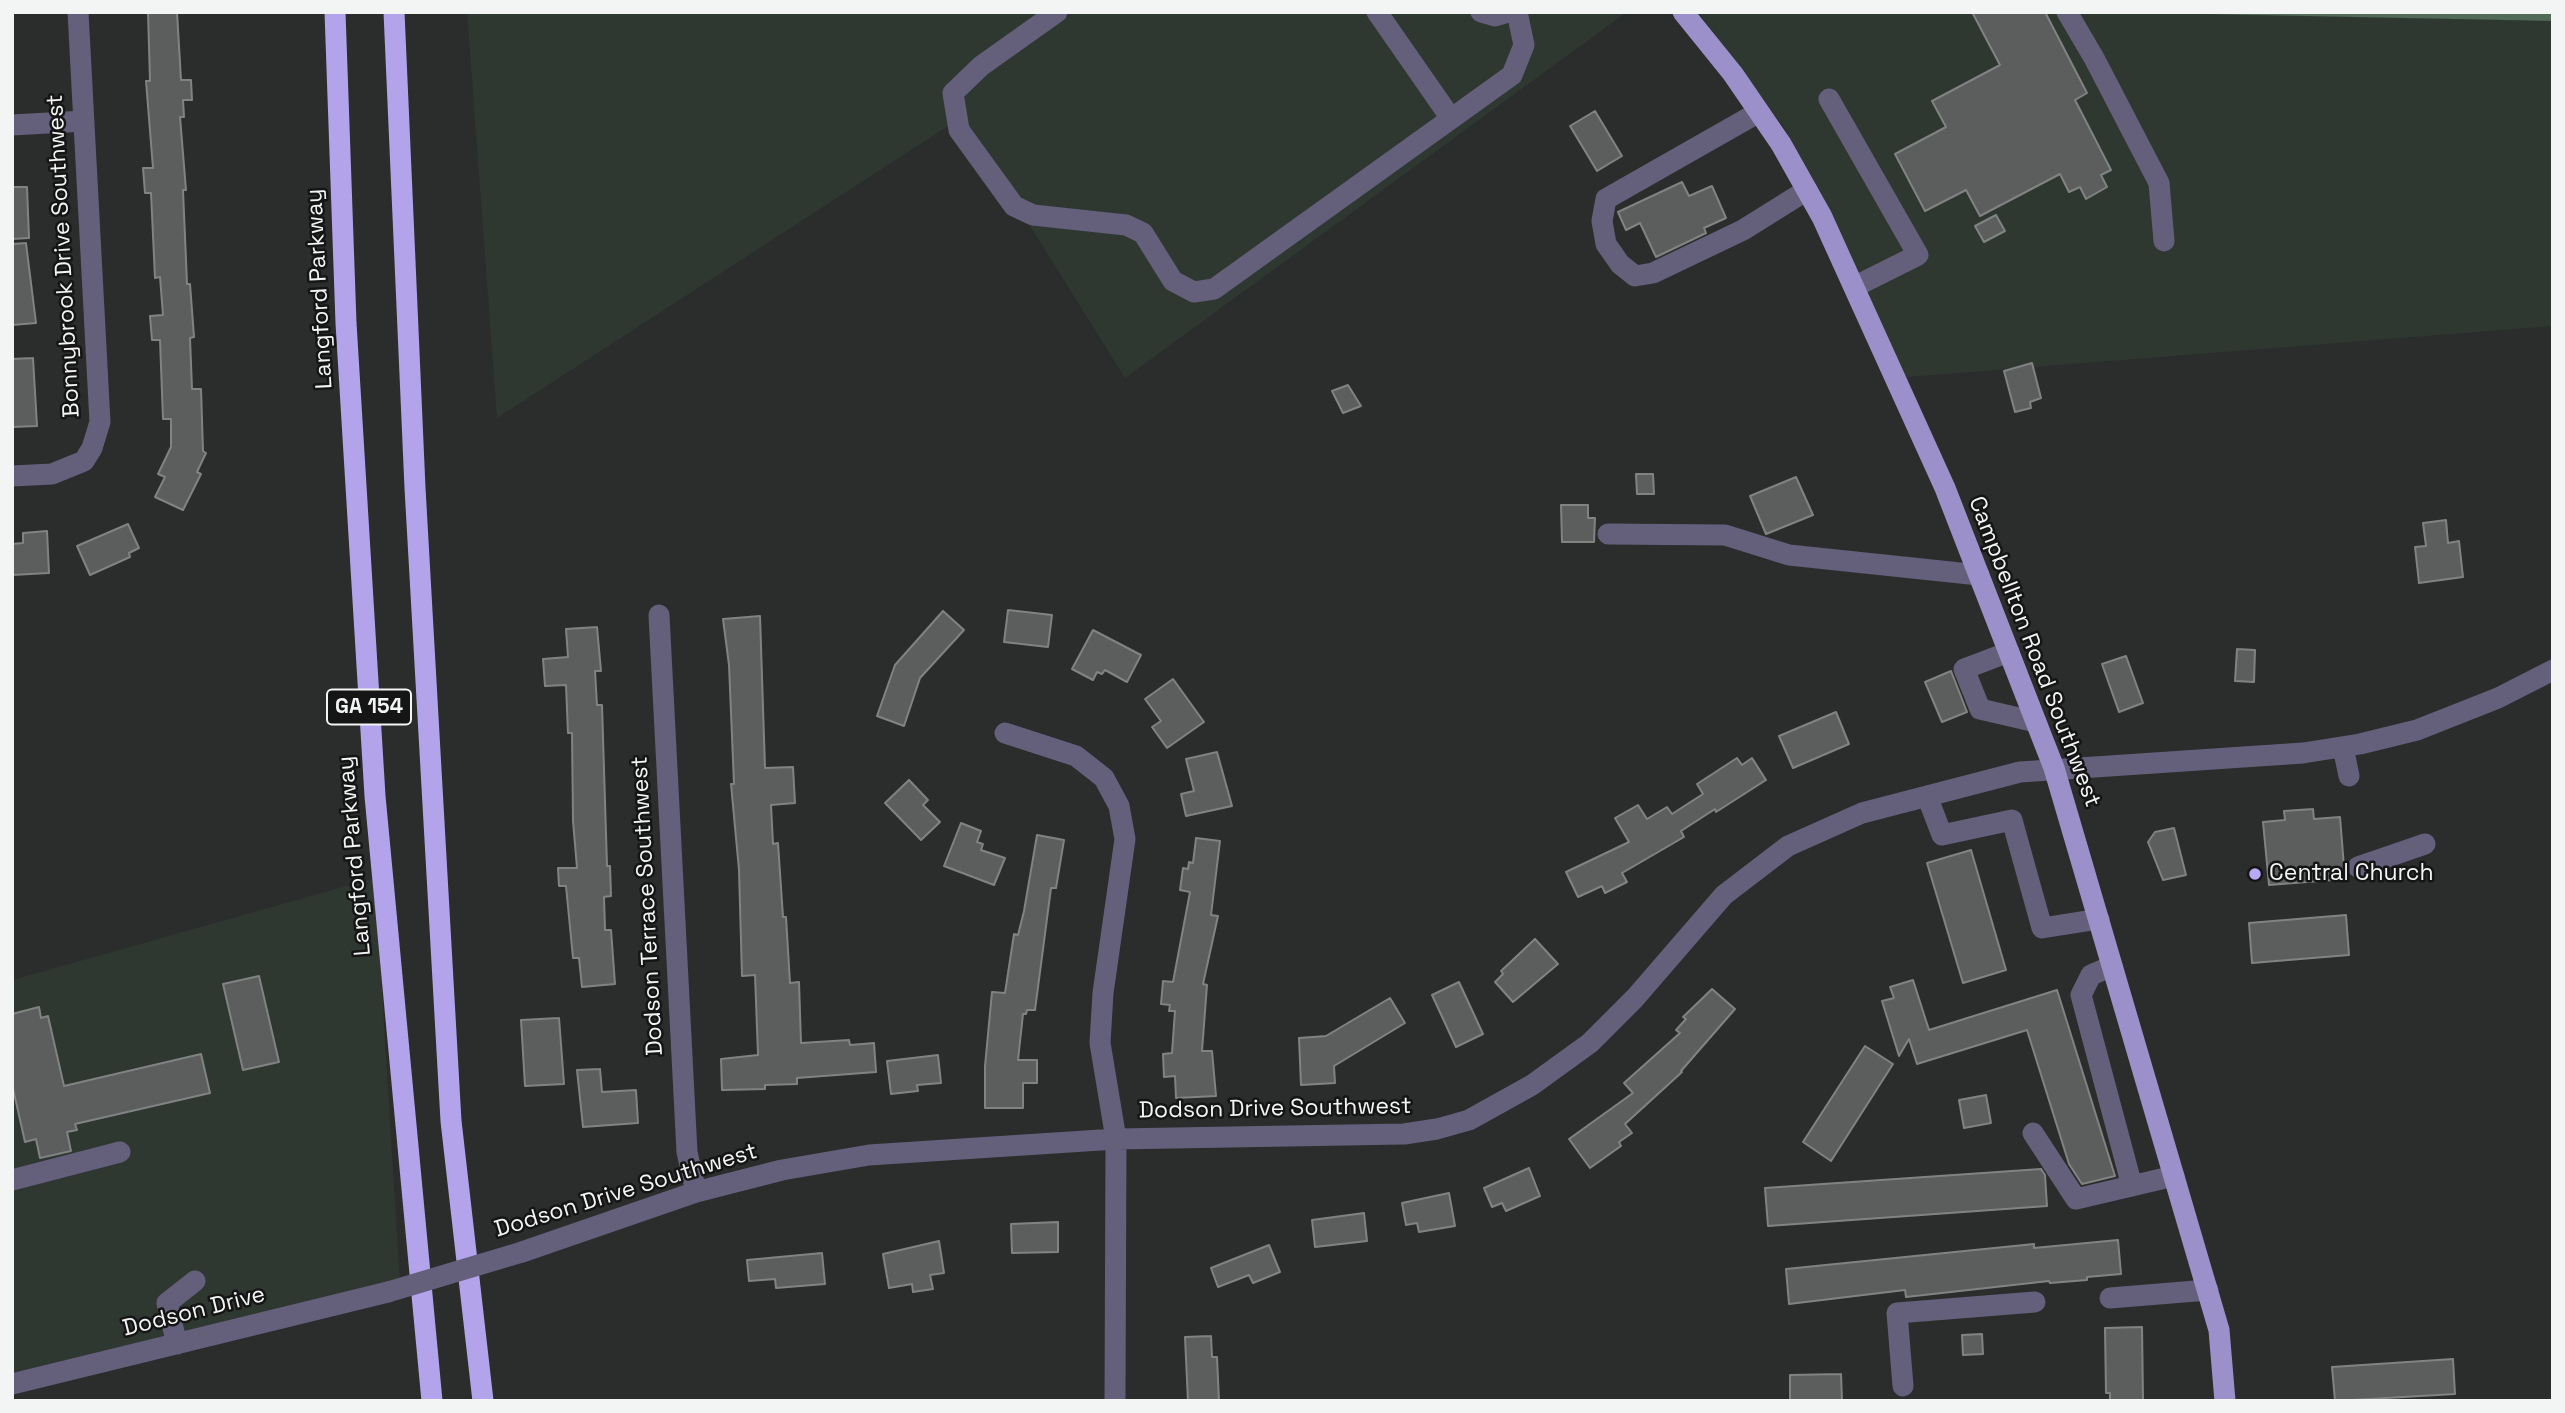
<!DOCTYPE html>
<style>
body{margin:0}
#map{position:relative;width:2565px;height:1413px;overflow:hidden;background:#2a2d2b;font-family:"Space Grotesk",sans-serif}
canvas{display:block}
.frame{position:absolute;inset:0;border:14px solid #f3f5f4;pointer-events:none}
</style>
<div id="map">
<canvas width="2565" height="1413"></canvas>
<div class="frame"></div>
</div>
<script>
const ctx = document.querySelector('canvas').getContext('2d');
ctx.lineJoin = 'round';
function fillPath(path, color) {
  ctx.fillStyle = color;
  ctx.fill(path, 'evenodd');
}
function toPath(rows) {
  const path = new Path2D();
  for (const r of rows) {
    path.moveTo(r[0], r[1]);
    for (let i = 2; i < r.length; i += 2) path.lineTo(r[i], r[i + 1]);
  }
  return path;
}
function stroke(path, color, width, dash) {
  ctx.strokeStyle = color;
  ctx.lineWidth = width;
  ctx.lineCap = dash ? 'butt' : 'round';
  ctx.setLineDash(dash || []);
  ctx.stroke(path);
}
function write(font, color, halo, rows, align = 'center') {
  ctx.font = font + ' "Space Grotesk",sans-serif';
  ctx.lineWidth = 5;
  ctx.setLineDash([]);
  ctx.textBaseline = 'middle';
  ctx.strokeStyle = halo;
  ctx.fillStyle = color;
  for (const [text, x, y, turn = 0] of rows) {
    ctx.save();
    ctx.translate(x, y);
    ctx.rotate((+turn || 0) * Math.PI / 180);
    ctx.textAlign = isNaN(turn) ? turn : align;
    if (halo) ctx.strokeText(text, 0, 0);
    ctx.fillText(text, 0, 0);
    ctx.restore();
  }
}
fillPath(toPath([
 [467,12,1627,12,1125,378,962,117,497,418],
 [1698,12,2156,12,2553,21,2553,326,1895,378,1785,129],
 [375,878,401,1298,12,1390,12,980]
]), '#2f3731');
fillPath(toPath([
 [2156,12,2553,12,2553,21,2156,13]
]), '#526a58');
const building = toPath([
 [148,12,177,12,181,80,191,80,192,100,183,100,184,117,180,117,186,190,183,190,187,284,190,284,194,337,190,338,192,389,201,389,203,451,206,453,197,472,201,474,183,510,155,497,165,477,158,474,171,447,171,419,163,419,160,340,152,340,150,316,163,315,160,277,155,278,151,193,145,193,143,168,153,168,146,81,150,81,148,12],
 [1972,12,2045,12,2087,93,2075,100,2111,170,2101,175,2107,187,2086,199,2080,187,2069,192,2060,174,1980,216,1966,190,1925,211,1895,154,1946,127,1932,101,2000,65,1972,12],
 [1595,111,1622,156,1597,171,1570,126,1595,111],
 [1682,182,1689,196,1712,186,1726,218,1704,228,1706,233,1656,257,1640,223,1626,230,1618,212,1682,182],
 [12,187,27,187,29,238,12,239,12,187],
 [1996,215,2005,231,1984,242,1975,226,1996,215],
 [26,243,36,323,12,325,12,244,26,243],
 [33,358,37,426,12,427,12,359,33,358],
 [2032,363,2041,398,2030,402,2031,408,2015,412,2004,371,2032,363],
 [1348,385,1361,406,1343,413,1332,391,1348,385],
 [1636,474,1653,474,1654,494,1637,494,1636,474],
 [1796,477,1813,515,1766,534,1750,496,1796,477],
 [1561,505,1588,505,1588,518,1595,518,1594,542,1562,542,1561,505],
 [2446,520,2448,543,2459,541,2463,577,2419,583,2415,547,2426,546,2423,523,2446,520],
 [128,524,139,548,129,553,130,557,90,575,77,546,128,524],
 [47,531,49,573,12,575,12,544,23,543,23,533,47,531],
 [1008,610,1052,615,1048,647,1004,642,1008,610],
 [943,611,964,630,920,678,904,726,877,716,895,665,943,611],
 [760,616,765,768,793,767,795,803,771,805,773,844,778,843,783,917,786,917,790,983,799,982,801,1043,849,1040,850,1045,874,1043,876,1072,797,1078,797,1084,765,1085,765,1089,722,1090,721,1059,758,1055,755,975,742,976,739,870,731,784,734,784,729,665,723,619,760,616],
 [597,627,601,671,595,671,597,705,602,705,607,866,610,866,611,896,604,897,605,930,611,930,615,984,582,987,579,958,573,958,566,886,559,886,558,868,577,868,573,821,572,733,568,733,566,685,545,686,543,659,568,657,566,629,597,627],
 [1093,630,1141,655,1127,682,1105,670,1102,674,1097,672,1093,680,1072,669,1093,630],
 [2237,649,2255,650,2254,682,2235,681,2237,649],
 [2126,656,2143,703,2119,712,2102,664,2126,656],
 [1951,671,1967,712,1942,722,1925,682,1951,671],
 [1173,679,1204,722,1167,748,1152,727,1161,721,1145,699,1173,679],
 [1836,712,1849,744,1793,768,1779,736,1836,712],
 [1217,752,1232,806,1186,816,1181,794,1194,791,1186,759,1217,752],
 [1737,758,1742,765,1752,758,1766,780,1716,812,1715,809,1681,831,1684,837,1622,873,1627,882,1605,893,1602,886,1578,897,1566,872,1629,842,1615,818,1638,805,1647,819,1667,807,1672,814,1703,794,1697,784,1737,758],
 [909,780,928,800,923,805,940,822,921,840,885,803,909,780],
 [2313,809,2314,819,2340,817,2345,879,2269,885,2263,822,2285,820,2284,811,2313,809],
 [961,823,981,831,977,842,983,844,981,850,1005,858,994,885,944,866,961,823],
 [2174,828,2186,875,2163,880,2148,842,2155,832,2174,828],
 [1037,835,1064,840,1056,888,1051,888,1035,1010,1027,1010,1026,1014,1023,1014,1018,1060,1037,1060,1037,1083,1023,1083,1023,1108,985,1108,985,1066,992,992,1005,993,1014,934,1018,935,1024,911,1037,835],
 [1196,838,1220,841,1211,915,1218,916,1203,984,1207,985,1202,1051,1212,1051,1216,1096,1176,1098,1175,1076,1164,1077,1163,1054,1172,1053,1175,1011,1169,1011,1170,1005,1161,1004,1163,981,1173,982,1190,892,1180,890,1183,868,1188,869,1189,862,1193,863,1196,838],
 [1971,850,2006,970,1963,983,1927,863,1971,850],
 [2346,915,2349,955,2252,963,2249,923,2346,915],
 [1535,939,1558,964,1513,1002,1495,982,1503,974,1501,971,1535,939],
 [259,976,279,1062,243,1070,223,984,259,976],
 [1913,980,1929,1030,2057,990,2115,1176,2082,1184,2069,1164,2027,1030,1917,1064,1909,1039,1899,1056,1882,1001,1894,998,1890,987,1913,980],
 [1459,982,1483,1034,1456,1047,1432,995,1459,982],
 [1712,989,1735,1009,1681,1071,1682,1072,1625,1124,1632,1133,1619,1142,1621,1146,1590,1168,1569,1139,1633,1093,1624,1083,1680,1033,1676,1030,1686,1019,1683,1017,1712,989],
 [1390,998,1405,1023,1334,1066,1335,1083,1301,1085,1299,1038,1326,1036,1390,998],
 [39,1007,41,1018,48,1016,64,1086,201,1054,210,1093,75,1124,77,1130,67,1132,71,1151,40,1158,36,1139,25,1142,12,1084,12,1014,39,1007],
 [559,1018,564,1084,525,1086,521,1020,559,1018],
 [1865,1046,1893,1064,1831,1161,1803,1142,1865,1046],
 [938,1055,941,1083,917,1085,918,1091,891,1094,887,1061,938,1055],
 [600,1069,602,1092,636,1090,638,1123,583,1127,577,1070,600,1069],
 [1986,1095,1991,1123,1964,1128,1959,1100,1986,1095],
 [1529,1168,1540,1196,1506,1211,1502,1203,1492,1207,1484,1188,1529,1168],
 [2041,1169,2045,1175,2047,1206,1768,1226,1765,1188,2041,1169],
 [1449,1193,1455,1226,1419,1232,1417,1223,1406,1225,1402,1203,1449,1193],
 [1364,1213,1367,1241,1315,1247,1312,1220,1364,1213],
 [1058,1222,1058,1252,1012,1253,1011,1224,1058,1222],
 [2118,1240,2121,1274,2087,1277,2087,1280,2050,1283,2049,1281,1906,1297,1905,1290,1789,1304,1786,1269,2034,1244,2034,1248,2118,1240],
 [939,1241,944,1273,930,1275,933,1289,913,1292,912,1284,889,1288,883,1254,939,1241],
 [1269,1245,1280,1272,1253,1283,1249,1275,1218,1287,1211,1268,1269,1245],
 [822,1253,825,1284,776,1288,775,1279,749,1281,747,1260,822,1253],
 [2142,1327,2143,1401,2110,1401,2110,1393,2106,1393,2105,1328,2142,1327],
 [1982,1334,1983,1354,1963,1355,1962,1335,1982,1334],
 [1211,1336,1212,1357,1217,1357,1219,1401,1188,1401,1185,1337,1211,1336],
 [2453,1359,2455,1394,2335,1401,2332,1367,2453,1359],
 [1841,1374,1842,1401,1790,1401,1790,1375,1841,1374]
]);
fillPath(building, '#5b5e5c');
stroke(building, '#808381', 2);
stroke(toPath([
 [1057,12,981,66,953,93,959,130,1014,206,1033,215,1126,225,1143,233,1173,281,1194,292,1214,289,1512,75,1524,45,1517,12],
 [1377,12,1450,117],
 [1481,12,1495,16,1509,12],
 [2067,12,2094,58,2159,183,2164,241],
 [1829,99,1918,255,1854,287],
 [1759,112,1606,199,1602,221,1606,244,1620,264,1635,276,1653,273,1743,230,1807,190],
 [12,125,84,121],
 [12,476,52,474,84,461,92,448,100,422,78,12],
 [1608,534,1725,535,1789,555,1979,575],
 [659,615,687,1152,696,1192],
 [2009,652,1964,669,1980,709,2036,722],
 [1005,733,1076,756,1104,778,1119,806,1125,839,1103,993,1100,1043,1116,1139,1115,1401],
 [2343,747,2349,776],
 [1927,796,1942,835,2012,820,2042,928,2099,919],
 [2358,867,2425,844],
 [2112,966,2091,975,2081,995,2132,1186],
 [2033,1133,2076,1199,2174,1176],
 [12,1180,120,1152],
 [522,1252,696,1192,782,1170,869,1155,1116,1139,1404,1134,1437,1129,1469,1120,1532,1085,1590,1043,1635,998,1724,895,1788,846,1862,813,2020,772,2303,753,2360,744,2417,730,2498,698,2553,670],
 [2110,1298,2208,1290],
 [177,1344,167,1303,195,1281],
 [12,1384,388,1292],
 [1903,1386,1897,1313,2035,1302]
]), '#645f7b', 21);
stroke(toPath([
 [1683,12,1733,74,1781,144,1822,217,1945,488,2036,722,2054,768,2219,1330,2225,1401]
]), '#9c90cb', 21);
stroke(toPath([
 [335,12,346,323,375,796,432,1401],
 [394,12,415,488,451,1121,483,1401]
]), '#b2a3ea', 21);
stroke(toPath([
 [388,1292,522,1252]
]), '#645f7b', 21);
for (const [x, y, r, color] of [
 [2255,874,7,"#baaaf6"]
]) {
  const dot = new Path2D();
  dot.arc(x, y, r, 0, 2 * Math.PI);
  ctx.fillStyle = color;
  ctx.fill(dot);
  stroke(dot, '#141514', 2.5);
}
for (const [x, y, w] of [
 [369,707,84]
]) {
  const box = new Path2D();
  box.roundRect(x - w / 2, y - 17.5, w, 35, 5);
  ctx.fillStyle = '#141514';
  ctx.fill(box);
  stroke(box, '#f3f5f4', 2);
}
write('bold 21px', '#f3f5f4', null, [
 ["GA 154",369,707]
]);
write('23px', '#f3f5f4', '#141514', [
 ["Bonnybrook Drive Southwest",64,256,-93],
 ["Langford Parkway",320,289,-93],
 ["Campbellton Road Southwest",2034,652,69],
 ["Langford Parkway",355,856,-95],
 ["Dodson Terrace Southwest",648,906,-93],
 ["Dodson Drive Southwest",1275,1109,-1],
 ["Dodson Drive Southwest",626,1191,-17],
 ["Dodson Drive",194,1312,-14]
]);
write('23px', '#f3f5f4', '#141514', [
 ["Central Church",2269,874]
], 'left');
</script>
